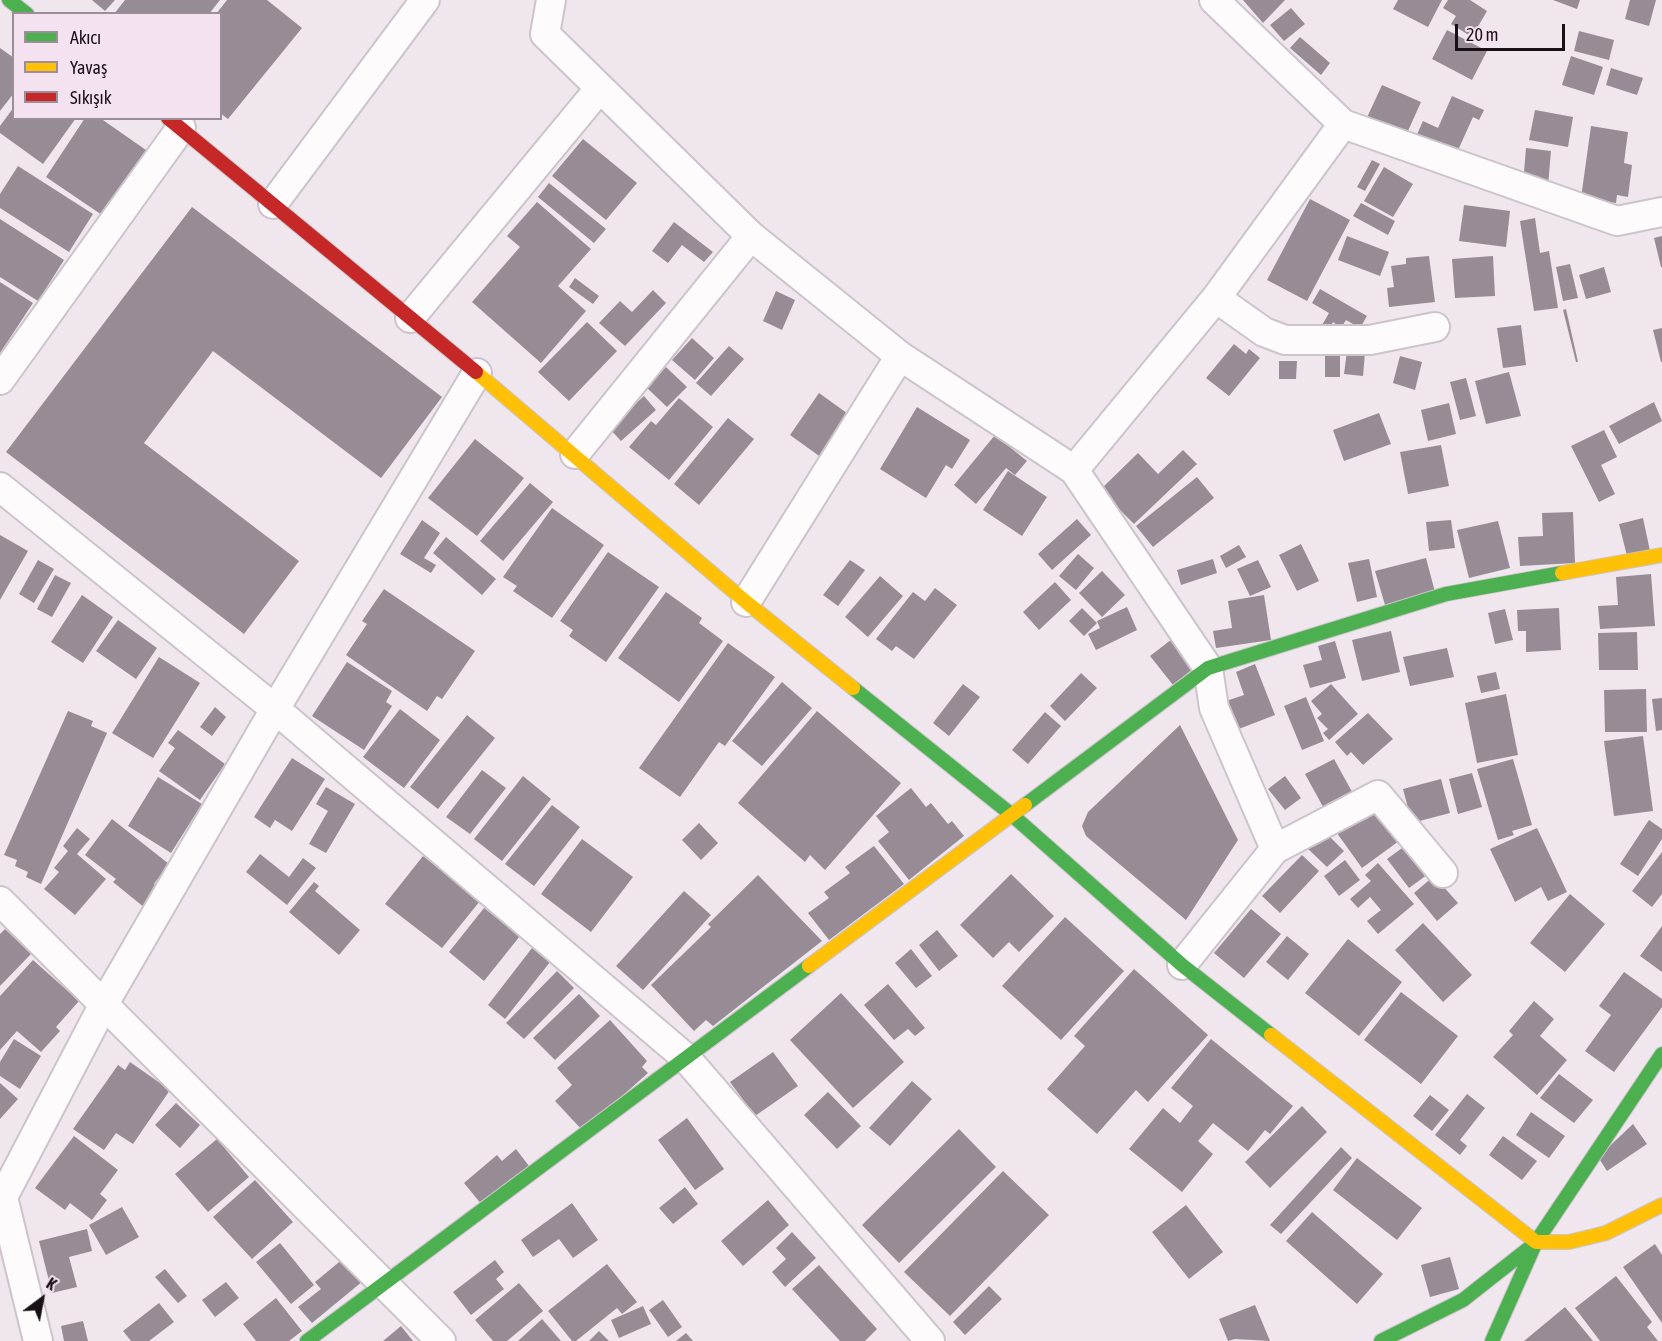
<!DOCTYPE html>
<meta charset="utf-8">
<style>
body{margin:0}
#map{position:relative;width:1662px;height:1341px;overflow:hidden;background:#f0e6ee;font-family:"Asap Condensed",sans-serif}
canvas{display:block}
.legend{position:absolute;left:12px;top:12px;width:210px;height:108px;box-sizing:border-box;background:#f4e2f1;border:2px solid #9c8e99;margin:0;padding:8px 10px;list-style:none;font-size:18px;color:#171016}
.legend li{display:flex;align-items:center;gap:12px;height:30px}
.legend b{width:30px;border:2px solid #9c8e99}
.north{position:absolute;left:12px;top:1269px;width:60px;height:60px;-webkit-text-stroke:4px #f4e2f1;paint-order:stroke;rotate:32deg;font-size:16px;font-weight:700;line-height:24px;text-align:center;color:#171016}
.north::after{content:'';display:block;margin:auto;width:21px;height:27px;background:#171016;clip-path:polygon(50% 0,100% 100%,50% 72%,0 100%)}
.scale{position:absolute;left:1455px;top:24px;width:110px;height:27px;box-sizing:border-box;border:3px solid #171016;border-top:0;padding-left:8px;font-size:18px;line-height:21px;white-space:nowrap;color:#171016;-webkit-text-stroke:4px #f4e2f1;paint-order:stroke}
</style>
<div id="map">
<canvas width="1662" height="1341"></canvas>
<ul class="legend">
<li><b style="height:8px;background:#4caf50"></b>Akıcı</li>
<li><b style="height:8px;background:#ffc107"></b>Yavaş</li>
<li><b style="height:8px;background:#c62828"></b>Sıkışık</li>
</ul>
<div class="north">K</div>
<div class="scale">20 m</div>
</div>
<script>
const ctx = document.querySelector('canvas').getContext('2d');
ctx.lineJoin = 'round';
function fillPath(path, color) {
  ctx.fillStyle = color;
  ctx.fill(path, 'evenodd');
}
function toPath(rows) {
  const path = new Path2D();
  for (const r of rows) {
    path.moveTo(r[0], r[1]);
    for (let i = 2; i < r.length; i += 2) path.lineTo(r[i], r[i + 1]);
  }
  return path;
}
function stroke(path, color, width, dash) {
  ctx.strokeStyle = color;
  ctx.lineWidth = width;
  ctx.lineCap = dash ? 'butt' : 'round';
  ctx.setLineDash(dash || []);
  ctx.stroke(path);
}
fillPath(toPath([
 [92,0,115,0,105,11],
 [125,0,220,0,209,14,114,14],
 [227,0,267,0,302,28,228,119,220,113,220,14,216,14],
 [1243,0,1285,0,1263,23],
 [1398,0,1442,0,1428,27,1393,9],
 [1448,0,1470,0,1487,11,1472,37,1451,24,1456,16,1443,8],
 [1553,0,1580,0,1577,9],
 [1630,0,1656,0,1649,26,1625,19],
 [1291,8,1305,24,1284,41,1270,25],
 [1447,30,1487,51,1472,80,1432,59],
 [1579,31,1614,40,1609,60,1574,51],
 [1300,37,1330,63,1321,75,1290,48],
 [0,48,14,58,14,93,0,111],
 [1571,56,1603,67,1594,95,1562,85],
 [1611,68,1643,78,1637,95,1606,85],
 [1382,85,1421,102,1403,142,1364,124],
 [1452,96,1484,110,1479,120,1473,117,1454,159,1414,141,1423,121,1438,128],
 [14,107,14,118,76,118,43,164,0,133,0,126],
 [1535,110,1573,117,1568,147,1529,140],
 [85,118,100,118,146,150,102,215,46,177],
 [1591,126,1628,132,1624,163,1632,165,1628,197,1617,195,1616,203,1581,198],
 [583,139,637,183,606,220,552,176],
 [1526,148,1551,151,1548,186,1523,184],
 [1372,160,1380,164,1365,191,1357,187],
 [18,166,93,214,69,252,0,208,0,194],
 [1384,167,1413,184,1393,217,1364,201],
 [549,183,606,229,594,243,538,197],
 [1310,199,1350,220,1307,301,1267,280],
 [537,202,591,249,558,286,586,311,541,363,472,302,520,247,507,236],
 [1361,203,1395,221,1388,235,1353,216],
 [1464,205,1510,211,1506,247,1459,241],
 [192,207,442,397,381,478,213,351,144,443,299,561,244,634,6,452],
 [1535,218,1540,253,1549,251,1558,308,1534,311,1520,221],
 [0,219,64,260,38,301,0,277],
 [674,222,713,252,704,262,682,245,668,263,652,251],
 [1347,236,1389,252,1380,276,1338,260],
 [1662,236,1662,267,1661,267,1654,238],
 [1429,256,1435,302,1389,307,1387,288,1394,287,1391,266,1406,264,1406,258],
 [1493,256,1495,296,1455,298,1452,259],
 [1570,264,1578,298,1563,301,1556,267],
 [1604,267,1611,292,1586,299,1579,275],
 [575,278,599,296,593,304,569,287],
 [0,282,33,303,0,353],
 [1320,289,1367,316,1360,328,1346,320,1341,328,1333,322,1328,330,1321,327,1329,313,1312,303],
 [653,290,666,303,625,346,599,323,620,301,632,312],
 [776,291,795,300,782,330,763,321],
 [1566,309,1578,362,1576,362,1563,310],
 [587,322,617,351,569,401,538,372],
 [1521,325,1526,365,1503,368,1497,328],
 [1662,328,1662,362,1661,362,1653,330],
 [692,338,714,358,695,380,672,360],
 [1234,344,1246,354,1249,349,1260,358,1229,396,1206,378],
 [729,346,744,359,711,396,696,383],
 [1347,351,1365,353,1363,376,1344,374],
 [1325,353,1340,353,1340,377,1325,377],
 [1400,356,1422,362,1415,390,1393,383],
 [1279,361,1297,361,1296,379,1279,379],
 [666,367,687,387,667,407,646,387],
 [1509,372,1521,416,1486,424,1475,381],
 [1466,378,1476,416,1460,420,1450,382],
 [819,393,851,416,822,458,790,435],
 [644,396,656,410,621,441,609,428],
 [679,398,713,427,669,480,629,447,651,421,656,425],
 [1654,402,1662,421,1619,444,1609,426],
 [1449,403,1456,434,1428,441,1421,410],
 [917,407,970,440,952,469,946,465,926,498,880,469],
 [1379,413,1391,444,1344,461,1333,430],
 [728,418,754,439,699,505,674,484],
 [1604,430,1617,457,1601,465,1615,494,1599,502,1571,446],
 [995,435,1027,461,1015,475,1006,468,976,504,954,485],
 [475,439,524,478,477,536,428,498],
 [1441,445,1449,486,1408,494,1400,452],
 [1183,450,1197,464,1134,524,1100,490,1138,453,1158,474],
 [1008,471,1047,497,1022,536,983,510],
 [1197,477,1214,498,1153,547,1136,526],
 [530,483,553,502,503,561,480,541],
 [552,508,604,545,552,618,513,591,517,586,503,577],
 [1573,512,1575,563,1520,566,1518,537,1543,536,1542,513],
 [1643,518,1650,551,1627,556,1619,524],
 [1077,519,1091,535,1052,570,1038,554],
 [422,520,440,533,424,558,436,565,431,573,400,554],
 [1451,520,1455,548,1429,551,1426,522],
 [1498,521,1510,568,1469,578,1457,530],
 [0,535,28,551,0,600],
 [446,537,496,579,482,595,433,553],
 [1301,544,1319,581,1297,591,1279,555],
 [1239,545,1246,557,1226,568,1220,556],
 [608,552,659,587,606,662,569,636,573,630,560,621],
 [1078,554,1094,568,1076,590,1059,576],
 [1426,558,1435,592,1385,605,1375,571],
 [1213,559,1217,573,1181,585,1177,570],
 [1369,559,1377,597,1357,602,1348,563],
 [38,560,54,569,34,603,19,594],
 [850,560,865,570,838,606,823,595],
 [1258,560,1271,587,1250,596,1237,569],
 [1102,571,1125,595,1102,617,1079,593],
 [1651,574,1655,626,1600,629,1598,606,1618,605,1616,577],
 [55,575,71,583,52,617,37,609],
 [880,576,903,596,868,637,845,617],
 [1055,582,1071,600,1039,630,1023,612],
 [935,588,957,605,914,659,896,646,892,651,876,639,913,592,925,601],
 [384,589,475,651,442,699,437,696,427,711,346,655,367,624,362,621],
 [666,592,702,618,699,623,723,641,679,702,618,658],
 [82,595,113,617,83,663,51,642],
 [1264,595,1271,640,1216,648,1213,631,1232,628,1228,601],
 [1127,607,1137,630,1096,650,1088,634,1100,628,1097,621],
 [1082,608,1097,623,1084,636,1069,621],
 [1559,608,1561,650,1526,652,1526,631,1518,631,1517,610],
 [1505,609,1513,640,1495,644,1488,613],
 [118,620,157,648,136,679,96,651],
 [1391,631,1400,672,1362,681,1352,640],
 [1637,632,1638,670,1599,670,1598,633],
 [1176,636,1199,664,1173,685,1150,656],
 [1335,641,1346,678,1310,688,1303,665,1322,660,1318,646],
 [728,643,775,677,725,746,719,742,680,797,639,768],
 [1447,648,1454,677,1410,686,1403,657],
 [159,657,200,683,153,758,112,733],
 [347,662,392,691,386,702,392,706,364,750,312,716],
 [1255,664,1275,715,1231,732,1220,703,1244,695,1236,672],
 [1496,672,1500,689,1481,693,1477,676],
 [1081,673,1097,688,1065,721,1050,706],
 [782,682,812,708,762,766,732,741],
 [963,684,980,697,949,736,933,723],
 [1331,684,1358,714,1329,740,1323,733,1328,729,1317,718,1322,714,1311,701],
 [1646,689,1647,732,1605,732,1604,690],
 [1506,694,1518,755,1477,763,1465,703],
 [1306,697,1324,741,1302,750,1284,706],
 [1662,698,1662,730,1656,731,1652,699],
 [215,707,226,717,212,736,200,727],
 [400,709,440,740,404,788,363,757],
 [68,711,93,721,91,726,107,733,41,884,26,877,28,872,15,866,17,860,4,855],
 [817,711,901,783,825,870,810,855,805,862,738,803],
 [1045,712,1061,726,1028,764,1012,750],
 [1368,713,1393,739,1363,765,1351,752,1347,756,1335,742],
 [467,715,495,738,438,809,410,787],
 [1180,725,1238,840,1186,920,1086,836,1082,826,1088,812],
 [178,730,225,764,200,800,159,771,175,748,168,743],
 [1643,736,1653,811,1614,816,1604,741],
 [292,758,325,779,292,831,275,820,270,828,254,817],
 [1334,759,1356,799,1327,814,1305,774],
 [1513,759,1532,825,1512,831,1514,835,1498,840,1477,769],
 [482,770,506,788,470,834,446,817],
 [1472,773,1482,807,1458,814,1449,779],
 [523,776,551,799,502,861,474,839],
 [1285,776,1301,798,1285,810,1268,789],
 [158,777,202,804,171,853,128,826],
 [1441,779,1450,813,1412,823,1403,789],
 [326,787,355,804,326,853,309,844,328,811,316,804],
 [911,788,926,807,931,803,948,824,952,821,964,836,909,880,878,841,889,832,876,816],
 [552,805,580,827,534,886,505,864],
 [1375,808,1399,841,1362,868,1334,829],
 [112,819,169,864,154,884,160,888,145,908,113,882,116,879,85,855],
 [1649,820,1662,829,1662,839,1638,876,1620,864],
 [699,823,718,843,701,860,682,840],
 [77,828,90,839,77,854,106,879,75,915,44,889,59,872,54,868,68,851,63,846],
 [1321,828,1344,851,1327,867,1304,845],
 [1537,828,1567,892,1548,901,1541,887,1515,902,1490,849],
 [582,839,633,877,591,932,541,894],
 [1409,843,1431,872,1409,888,1387,859],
 [874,846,904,884,829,940,808,913,829,898,824,892,850,873,845,867],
 [1662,852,1662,894,1652,907,1632,891],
 [260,854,289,877,303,858,316,868,287,905,246,872],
 [1302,855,1319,871,1280,913,1262,896],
 [423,856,480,901,442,948,385,904],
 [1345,860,1360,880,1339,896,1324,876],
 [1378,863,1414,904,1378,934,1367,921,1381,910,1370,897,1358,908,1350,899,1371,881,1365,875],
 [1011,874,1054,916,1019,952,1009,942,993,958,960,925],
 [758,875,822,941,713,1026,706,1020,694,1031,651,985,711,927,708,924],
 [1434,876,1458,903,1437,921,1414,893],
 [314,882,319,886,315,891,360,930,339,955,289,912],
 [684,891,711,915,643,990,616,966],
 [1570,894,1605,924,1565,972,1530,943],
 [484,908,520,936,484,981,449,952],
 [1251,909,1281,934,1244,978,1214,953],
 [1065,917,1124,971,1061,1040,1002,986],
 [1423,923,1472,975,1443,1002,1395,950],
 [1662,926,1662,972,1640,956],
 [5,929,31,954,0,986,0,934],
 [937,930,958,956,939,971,919,945],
 [1287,936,1309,954,1288,980,1266,962],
 [1348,939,1402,982,1359,1036,1305,993],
 [532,948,550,962,505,1019,488,1005],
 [911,949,932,976,916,988,895,963],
 [33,960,79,1001,56,1027,60,1031,41,1052,17,1031,0,1050,0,996],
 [1134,969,1208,1035,1148,1102,1136,1090,1097,1134,1047,1089,1085,1046,1074,1036],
 [557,971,574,988,524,1039,506,1023],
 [1624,972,1662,999,1662,1007,1614,1072,1585,1051,1611,1015,1599,1006],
 [888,984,925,1028,915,1036,908,1029,894,1040,864,1005],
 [1401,992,1458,1036,1421,1084,1364,1040],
 [841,993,904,1062,853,1108,790,1040],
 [579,994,600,1016,555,1060,533,1038],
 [1534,1001,1554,1019,1540,1036,1567,1060,1537,1095,1493,1057,1513,1035,1509,1031],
 [610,1020,647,1061,642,1067,648,1073,583,1131,555,1101,572,1085,557,1068],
 [14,1039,41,1056,20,1089,0,1076,0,1062],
 [1211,1039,1293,1106,1270,1134,1265,1130,1248,1151,1213,1123,1198,1141,1213,1154,1182,1192,1129,1149,1163,1108,1180,1123,1193,1106,1171,1088],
 [773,1052,798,1086,755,1116,730,1082],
 [130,1062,170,1090,133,1144,116,1133,104,1150,73,1129,118,1065,125,1070],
 [1559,1074,1593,1100,1574,1123,1540,1098],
 [912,1081,932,1099,890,1146,869,1128],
 [0,1083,18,1099,0,1119],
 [828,1092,861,1126,837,1149,804,1115],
 [1467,1094,1485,1108,1460,1140,1467,1146,1460,1155,1435,1135],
 [1430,1095,1449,1110,1432,1131,1413,1116],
 [176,1103,200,1125,180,1148,155,1125],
 [1302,1106,1327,1132,1270,1188,1245,1162],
 [1531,1112,1565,1136,1549,1158,1516,1135],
 [687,1118,724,1169,695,1190,658,1140],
 [1633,1124,1647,1144,1607,1171,1598,1157],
 [959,1129,996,1167,899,1263,862,1225],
 [74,1136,118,1170,100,1194,107,1200,92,1220,70,1203,65,1210,35,1188],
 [1503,1136,1537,1161,1522,1180,1489,1155],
 [217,1139,249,1177,208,1212,175,1174],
 [1341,1147,1352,1158,1281,1234,1270,1225],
 [516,1149,529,1166,482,1205,464,1183,497,1155,502,1161],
 [1357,1158,1422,1208,1397,1240,1333,1190],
 [1003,1171,1049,1215,950,1316,904,1272],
 [255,1180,293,1222,252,1259,213,1217],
 [685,1187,698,1204,673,1224,659,1208],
 [768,1200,789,1225,743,1266,721,1241],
 [572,1203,598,1240,573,1258,559,1239,533,1257,521,1240],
 [1186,1205,1223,1252,1189,1279,1152,1232],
 [122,1207,139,1237,106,1255,89,1225],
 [1312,1212,1383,1274,1357,1304,1286,1241],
 [87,1229,92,1251,69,1257,77,1287,52,1293,39,1241],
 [792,1232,816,1258,785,1287,772,1272,786,1259,776,1248],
 [280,1243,314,1285,291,1304,256,1262],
 [1655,1244,1662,1255,1662,1323,1623,1267],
 [1450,1257,1459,1289,1430,1297,1421,1265],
 [344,1258,363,1281,312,1323,298,1307,321,1289,315,1282],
 [495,1260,504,1272,496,1279,504,1289,471,1315,453,1292],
 [607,1264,637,1302,622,1314,617,1308,576,1341,572,1341,548,1311],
 [819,1265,877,1329,865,1341,840,1341,792,1289],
 [165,1269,187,1296,178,1303,155,1277],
 [1616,1276,1652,1322,1647,1327,1658,1341,1600,1341,1575,1308],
 [226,1282,239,1298,215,1317,202,1300],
 [519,1283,543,1311,507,1341,493,1341,475,1320],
 [989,1286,1002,1299,965,1335,953,1322],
 [276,1298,302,1331,289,1341,256,1341,243,1324],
 [663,1300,682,1327,668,1337,649,1310],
 [159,1303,174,1322,149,1341,131,1341,123,1331],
 [1255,1305,1270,1341,1235,1339,1228,1341,1219,1319],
 [643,1306,651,1324,619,1338,611,1320],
 [1565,1307,1593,1341,1524,1341],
 [542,1319,561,1341,518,1341],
 [83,1321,88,1341,64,1341,61,1326],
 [401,1326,413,1341,383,1341],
 [599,1331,609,1341,589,1341],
 [686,1333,693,1341,676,1341]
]), '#978c95');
const street = toPath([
 [551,0,545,34,751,236,900,356,1074,470,1208,668,1214,708,1275,849,1182,965],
 [1343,124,1617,221,1662,212],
 [273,204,425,0],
 [1216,298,1264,332,1285,340,1370,340,1435,327],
 [410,318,600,88],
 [0,380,181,128],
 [575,454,751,236],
 [1074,470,1216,298,1343,124,1214,0],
 [0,487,275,709,686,1058,930,1341],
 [746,602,900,356],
 [1275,849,1378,795,1443,873],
 [0,901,441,1341],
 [38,1341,3,1197,105,1002,275,709,477,373]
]);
const fast = toPath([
 [9,0,27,14],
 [853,688,1012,815,1182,965,1271,1035],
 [1025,805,1208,668,1446,594,1562,573],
 [307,1341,809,966],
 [1381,1341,1463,1300,1533,1245],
 [1492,1341,1536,1242,1662,1054]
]);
const slow = toPath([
 [476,372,746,602,853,688],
 [1562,573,1662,555],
 [809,966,1025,805],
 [1271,1035,1536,1242,1569,1242,1606,1233,1662,1205]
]);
const jam = toPath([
 [168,118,476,372]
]);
stroke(street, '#ccc4ca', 32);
stroke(fast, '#ccc4ca', 16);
stroke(slow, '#ccc4ca', 16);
stroke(jam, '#ccc4ca', 16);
stroke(street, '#fdfbfc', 28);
stroke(fast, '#4caf50', 14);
stroke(slow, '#ffc107', 14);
stroke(jam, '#c62828', 14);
</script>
